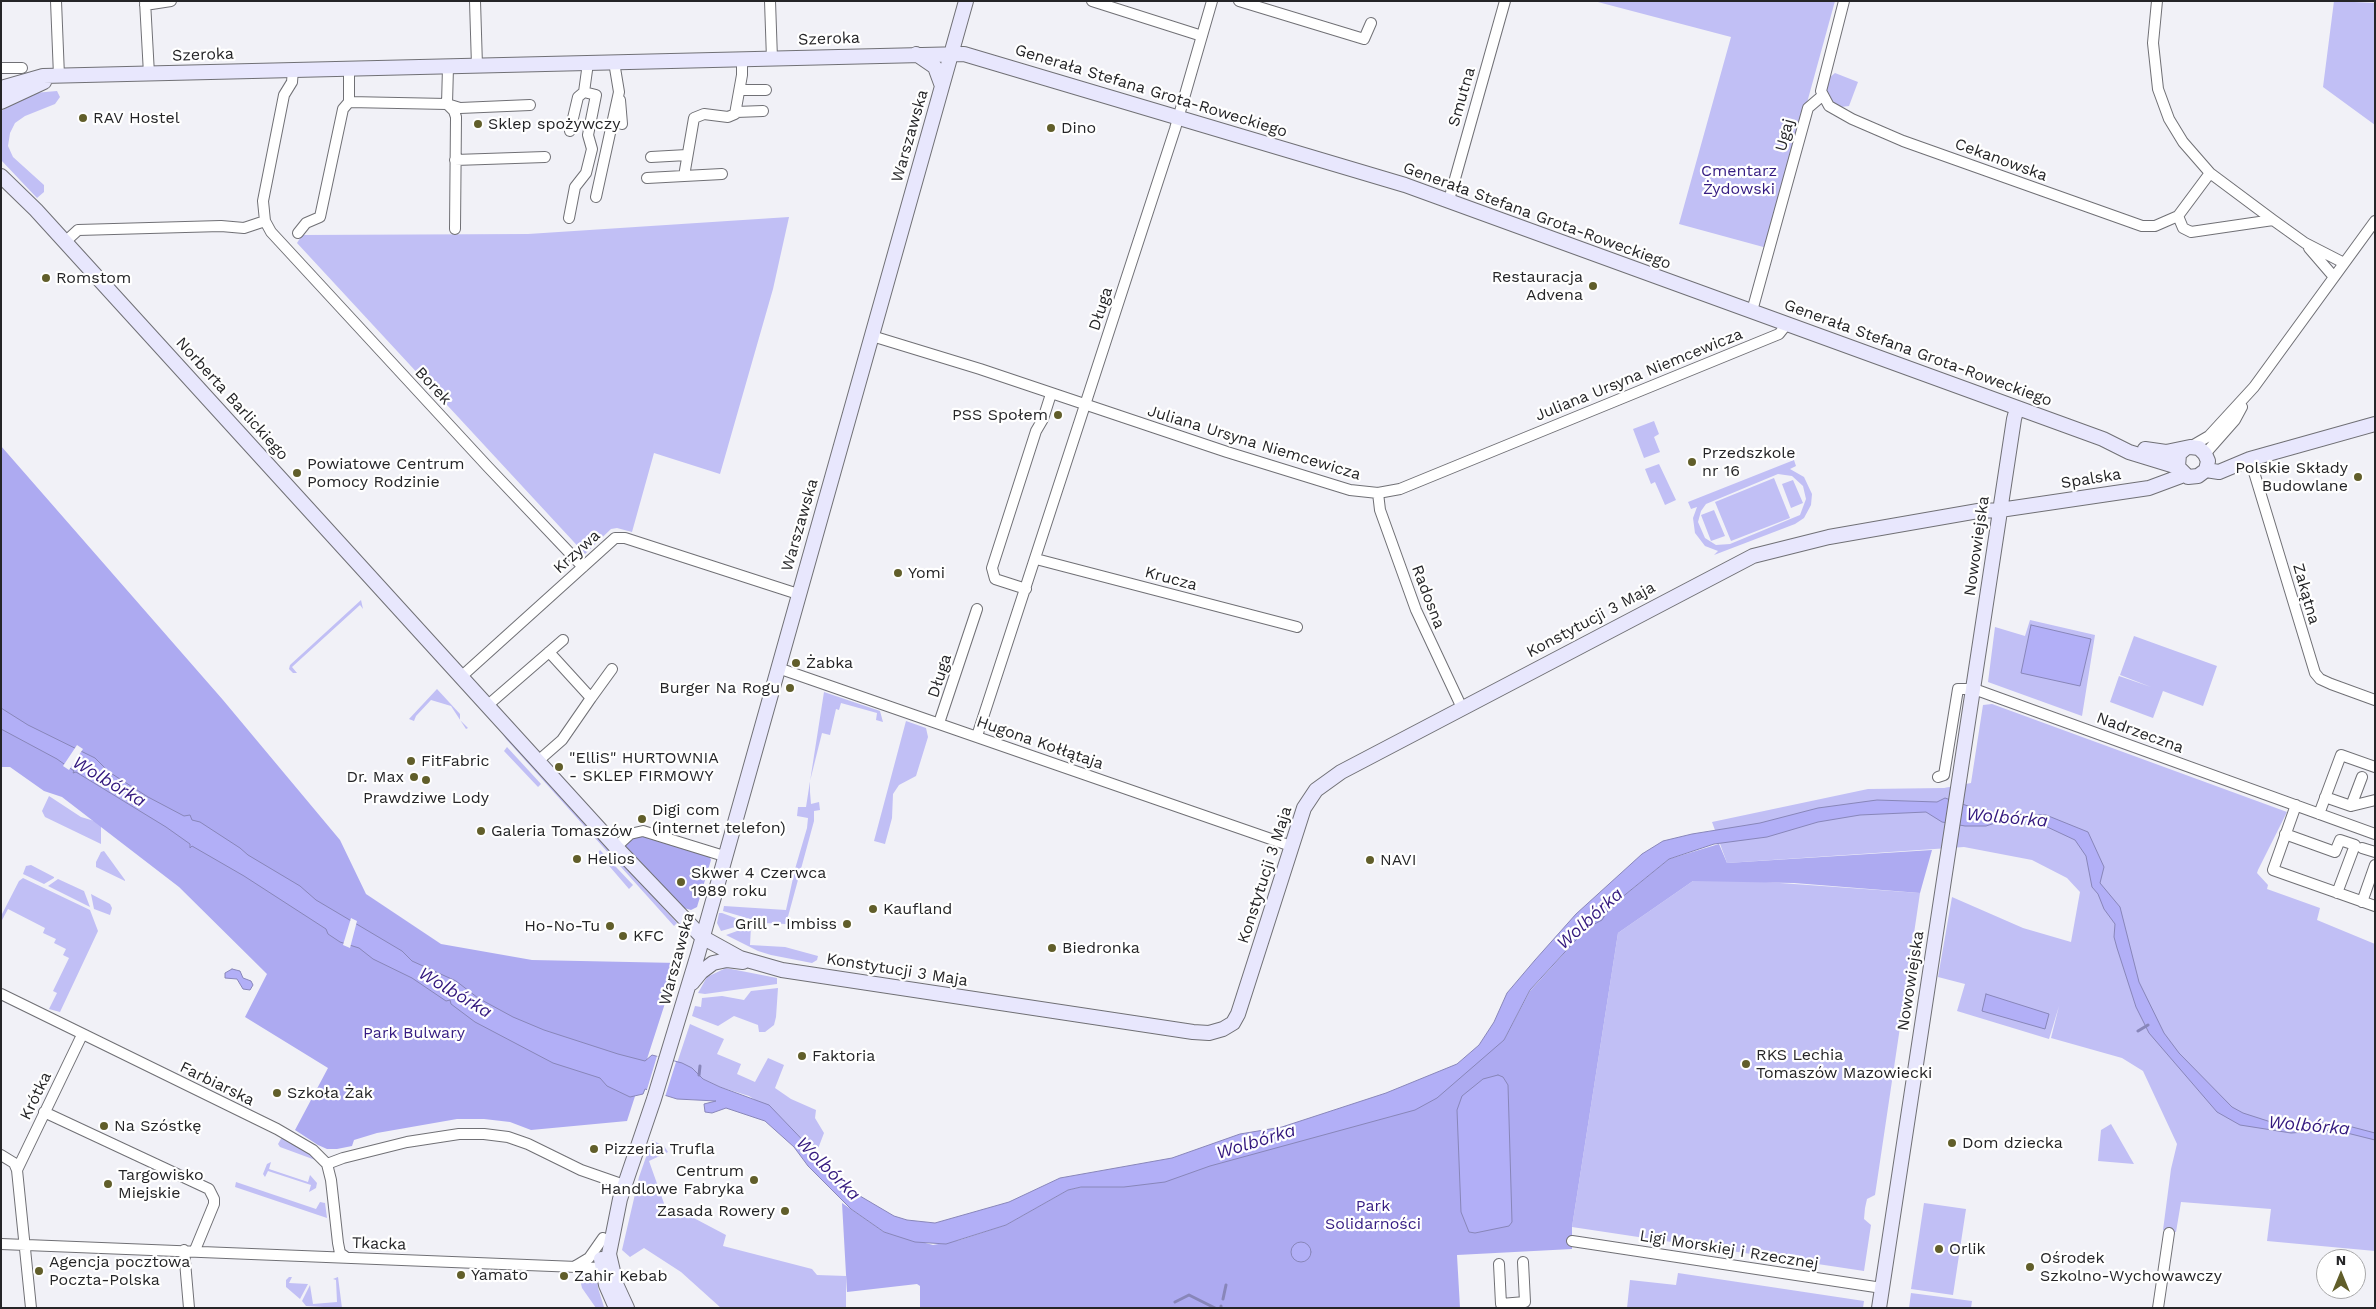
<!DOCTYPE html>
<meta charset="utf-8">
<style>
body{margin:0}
#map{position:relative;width:2376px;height:1309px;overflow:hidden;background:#f1f1f7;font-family:"Work Sans",sans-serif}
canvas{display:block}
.frame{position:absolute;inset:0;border:2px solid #252527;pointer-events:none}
.north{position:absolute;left:2316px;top:1249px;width:50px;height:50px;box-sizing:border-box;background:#fff;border:1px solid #a8a8a9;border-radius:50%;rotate:0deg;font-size:14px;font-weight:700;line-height:20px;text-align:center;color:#252527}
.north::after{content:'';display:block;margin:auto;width:18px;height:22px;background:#615e2a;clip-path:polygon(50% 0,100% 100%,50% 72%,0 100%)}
</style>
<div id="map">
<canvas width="2376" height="1309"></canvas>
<div class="frame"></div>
<div class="north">N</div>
</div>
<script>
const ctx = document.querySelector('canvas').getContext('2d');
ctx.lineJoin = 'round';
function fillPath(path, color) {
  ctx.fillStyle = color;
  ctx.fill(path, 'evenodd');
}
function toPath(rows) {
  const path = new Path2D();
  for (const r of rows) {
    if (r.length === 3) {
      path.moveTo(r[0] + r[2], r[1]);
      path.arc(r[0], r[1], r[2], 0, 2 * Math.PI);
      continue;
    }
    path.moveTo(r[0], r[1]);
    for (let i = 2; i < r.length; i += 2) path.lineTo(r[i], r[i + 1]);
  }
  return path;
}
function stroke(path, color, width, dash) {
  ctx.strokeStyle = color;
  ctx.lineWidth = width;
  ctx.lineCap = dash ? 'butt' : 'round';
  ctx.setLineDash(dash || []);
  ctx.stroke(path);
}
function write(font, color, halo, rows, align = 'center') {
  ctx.font = font + ' "Work Sans",sans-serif';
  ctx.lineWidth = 4.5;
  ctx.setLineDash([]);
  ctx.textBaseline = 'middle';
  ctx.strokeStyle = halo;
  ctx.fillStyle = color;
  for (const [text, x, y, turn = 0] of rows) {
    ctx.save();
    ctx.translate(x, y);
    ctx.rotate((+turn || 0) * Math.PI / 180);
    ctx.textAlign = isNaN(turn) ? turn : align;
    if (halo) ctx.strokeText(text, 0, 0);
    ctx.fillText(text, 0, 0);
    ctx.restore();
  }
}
fillPath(toPath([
 [1594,1,1835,1,1767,248,1679,224,1731,37],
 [2334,1,2375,3,2375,125,2323,87],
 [1835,73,1858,82,1849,106,1841,107,1831,102,1826,92,1829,78],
 [57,91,60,97,55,104,25,116,15,123,10,133,8,146,13,157,44,185,44,192,37,198,1,160,1,111,34,93],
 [789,217,773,289,720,474,654,453,632,532,617,528,611,529,585,554,297,243,302,235,528,234],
 [1654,421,1659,434,1654,437,1660,452,1644,458,1633,429],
 [1794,460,1796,466,1790,469,1804,477,1812,494,1811,505,1804,518,1795,524,1714,555,1718,551,1705,546,1695,533,1693,518,1697,507,1691,509,1688,502],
 [1778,474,1792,476,1803,486,1806,499,1800,515,1730,544,1716,545,1705,538,1698,522,1701,511,1706,504],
 [1659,464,1676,500,1665,505,1655,482,1651,484,1645,469],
 [1774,478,1790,518,1731,541,1715,502],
 [1793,480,1803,503,1791,508,1782,484],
 [1714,510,1725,536,1711,541,1701,515],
 [361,600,363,609,360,605,292,667,297,673,293,673,289,669,290,665],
 [2030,620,2095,635,2082,716,1988,682,1995,627,2025,636],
 [2134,636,2217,666,2203,706,2163,691,2153,718,2110,702,2119,676,2151,687,2120,675],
 [437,689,460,714,460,720,468,728,466,729,451,706,431,700,416,716,414,721,409,719],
 [824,692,880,711,883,722,876,720,877,713,841,703,839,710,836,709,830,735,822,733,810,781,810,792,811,804,819,802,820,810,814,811,814,821,786,924,764,923,723,911,724,906,786,910,795,869,807,828,808,818,797,816,798,807,806,807],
 [1992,704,2287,812,2258,870,2257,873,2268,885,2267,889,2320,908,2317,920,2375,944,2375,1251,2267,1241,2271,1209,2181,1202,2176,1232,2163,1230,2171,1169,2177,1144,2143,1071,2122,1058,2051,1038,2059,1006,2049,1039,1957,1011,1965,984,1938,977,1952,897,2023,928,2071,942,2080,892,2067,878,2032,860,1964,847,1727,863,1712,822,1868,789,1944,788,1971,783,1983,705],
 [906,721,926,728,928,737,916,776,899,785,893,794,892,818,885,844,874,841],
 [504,731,677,923,674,926,506,739,502,733],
 [507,747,541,784,538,787,504,751],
 [49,796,81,817,101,823,101,844,45,817,42,811],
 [600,850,633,885,629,889,598,853],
 [104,851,125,880,125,881,96,867,96,862,101,852],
 [31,865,54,877,54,878,44,884,23,874,26,866],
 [23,878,90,910,98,931,60,1012,49,1009,57,993,53,991,69,958,63,955,66,949,54,943,56,939,43,933,45,928,8,909,1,922,1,916,19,881],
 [58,879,84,891,90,907,48,886],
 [1738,880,1920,893,1875,1195,1867,1199,1865,1208,1864,1219,1871,1225,1864,1271,1572,1227,1618,933,1693,881],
 [91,894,110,904,112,908,110,915,94,909],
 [719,913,722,913,749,923,721,931,717,923],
 [751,926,750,945,785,947,818,956,817,960,812,963,771,955,758,951,726,935],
 [726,968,777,978,777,984,705,994,698,993,707,977],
 [778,988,776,1017,774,1025,765,1032,759,1032,758,1025,734,1016,718,1026,692,1016,695,1006,701,1007,702,998,722,996,744,1000,751,991],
 [690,1024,724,1039,717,1054,741,1064,737,1074,755,1082,768,1058,784,1065,775,1088,791,1099,816,1110,815,1118,824,1133,816,1154,778,1115,749,1096,720,1087,703,1079,692,1068,677,1063],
 [2111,1124,2134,1164,2098,1161,2101,1130],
 [282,1137,310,1153,318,1161,280,1147,278,1144],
 [652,1140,664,1146,668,1152,649,1161,666,1209,690,1216,726,1235,723,1246,812,1269,817,1275,846,1276,846,1308,721,1308,681,1272,644,1248,630,1257,622,1250,639,1177],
 [271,1162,269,1169,308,1182,310,1175,317,1183,316,1188,309,1192,311,1185,268,1171,265,1177,263,1174,267,1164],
 [236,1182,316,1209,320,1202,325,1203,327,1218,235,1187],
 [1924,1203,1966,1209,1953,1295,1911,1289],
 [578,1271,597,1272,598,1288,604,1307,596,1308,582,1288],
 [1678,1273,1864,1301,1863,1308,1627,1308,1630,1280,1676,1285],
 [289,1277,292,1277,289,1283,308,1284,300,1299,286,1287,286,1280],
 [338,1277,342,1308,306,1306,302,1301,310,1285,313,1304,337,1302,336,1280,333,1279],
 [1911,1293,1972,1301,1971,1308,1909,1308]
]), '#c1bff5');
fillPath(toPath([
 [1,446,223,700,340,840,366,894,441,944,532,960,678,963,627,1121,531,1130,510,1122,484,1119,457,1119,377,1133,354,1140,352,1146,337,1149,327,1149,318,1145,295,1130,328,1068,245,1017,267,974,179,887,62,797,44,791,10,767,1,767],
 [634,837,648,837,709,855,711,860,697,907,691,910,684,908,626,849,625,844],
 [1719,844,1727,863,1932,850,1920,893,1794,883,1693,881,1618,933,1572,1227,1572,1249,1457,1255,1460,1308,920,1308,920,1286,917,1284,847,1292,842,1203,884,1232,933,1245,960,1240,1006,1225,1068,1190,1392,1116,1504,1040,1530,991,1587,928,1610,907,1669,859]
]), '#adaaf1');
const water = toPath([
 [2031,625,2091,639,2080,686,2021,673,2031,625],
 [1,708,28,725,95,758,109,772,148,797,184,816,190,815,192,820,200,822,240,848,248,855,300,886,316,900,402,951,412,961,456,981,478,998,513,1017,544,1030,618,1054,645,1061,652,1055,682,1063,692,1068,703,1079,720,1087,769,1105,816,1154,860,1196,894,1216,907,1220,935,1223,1009,1202,1060,1178,1172,1158,1240,1134,1282,1127,1386,1093,1457,1064,1479,1045,1494,1022,1507,993,1535,960,1576,914,1642,854,1663,841,1692,834,1760,823,1818,808,1877,800,1937,802,1945,798,1991,814,2046,815,2088,832,2104,867,2100,883,2120,907,2139,982,2164,1033,2179,1053,2232,1107,2243,1113,2274,1123,2337,1123,2375,1133,2375,1140,2335,1130,2291,1133,2240,1125,2217,1112,2149,1033,2136,1007,2117,948,2114,937,2115,924,2104,909,2098,894,2092,887,2086,856,2075,840,2043,825,1995,823,1986,826,1965,826,1942,822,1926,812,1860,815,1818,822,1767,837,1714,844,1669,859,1610,907,1602,920,1587,928,1530,990,1504,1040,1437,1098,1415,1110,1210,1166,1165,1182,1124,1187,1081,1187,1068,1190,1006,1225,946,1244,915,1242,884,1232,851,1209,808,1166,794,1147,765,1121,726,1108,712,1113,705,1112,704,1104,716,1101,677,1099,645,1089,643,1094,630,1097,607,1086,600,1078,553,1063,475,1022,451,1004,450,1000,446,1001,412,978,373,959,359,948,340,942,328,934,326,929,244,876,192,846,190,848,190,844,166,827,76,772,73,773,74,771,57,759,1,729,1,708],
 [232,969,240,971,243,978,251,981,253,985,250,990,243,989,237,979,225,978,225,973,232,969],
 [1986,994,2049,1014,2045,1029,1982,1011,1986,994],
 [1498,1075,1503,1077,1508,1085,1512,1222,1509,1226,1475,1233,1469,1232,1461,1212,1457,1110,1462,1096,1483,1079,1498,1075],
 [1301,1252,10]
]);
fillPath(water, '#b2aff7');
stroke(water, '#8886b9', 1);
fillPath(toPath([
 [77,745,83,749,69,770,63,766],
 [351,918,357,921,350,948,343,945],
 [657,1056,676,1062,665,1097,647,1092,645,1096]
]), '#f1f1f7');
stroke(toPath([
 [2138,1031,2148,1025],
 [699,1075,700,1066],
 [1223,1299,1226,1285],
 [1175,1302,1189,1295,1215,1308],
 [1221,1308,1221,1306]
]), '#8886b9', 3);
const street = toPath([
 [56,1,59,76],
 [145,1,149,74],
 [475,1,477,66],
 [770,1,772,59],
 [1092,1,1202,36],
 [1239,1,1364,39,1371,23],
 [1844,1,1821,91,1829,106,1852,119,1903,141,2142,226,2155,226,2178,216,2210,173],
 [2157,1,2153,43,2158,89,2169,119,2183,142,2210,173,2273,220,2305,243,2344,263],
 [145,5,171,1],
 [448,67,447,104,454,111,456,117,455,229],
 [1,68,22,68],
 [293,70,292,82,284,95,263,201,265,221,271,232,488,467,583,567],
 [740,90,766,90],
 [620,100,622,124],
 [349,102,447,104,460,108,530,105],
 [736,112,763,111],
 [570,131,578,97,584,92,588,63],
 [651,157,687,155],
 [455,160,545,157],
 [684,176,722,174],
 [647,178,684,176,694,118,704,114,728,117,735,114,742,75,742,59],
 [596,197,619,92,614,62],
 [1449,200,1505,1],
 [2178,216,2183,228,2191,232,2273,220],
 [569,218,575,187,586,173,592,149,588,135,596,95,584,92],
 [298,233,306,223,320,217,343,109,349,102,349,69],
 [65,242,78,230,221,226,244,228,265,221],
 [2309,248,2334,277],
 [1752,311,1808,108,1822,96],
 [872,336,980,369,1227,452,1350,490,1378,493,1400,489,1779,334,1787,324],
 [2190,447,2209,436,2254,387,2375,221],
 [2205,454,2235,420,2242,407],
 [2250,459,2315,673,2320,679,2331,684,2375,700],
 [1378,493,1380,510,1416,610,1462,708],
 [1036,559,1297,627],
 [1026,589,995,579,992,568,1036,431,1043,419,1051,394],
 [778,668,1291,846],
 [462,676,615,538,625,538,798,594],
 [591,698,612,669],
 [488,705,563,640],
 [939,723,977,609],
 [977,736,1175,129,1212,1],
 [538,761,562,740,591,698,549,652],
 [1938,777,1944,775,1958,689,1974,689,2375,834],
 [2325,797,2351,806,2375,800],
 [2296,805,2273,870,2375,906],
 [2351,806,2362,777],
 [2319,814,2341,755,2375,767],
 [2285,834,2335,852,2340,840,2355,845,2337,893],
 [616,847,630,834,643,831,724,856],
 [2362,848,2375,852],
 [2362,902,2375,865],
 [1,994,277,1129,313,1150,327,1164,331,1180,338,1243,340,1253,347,1258],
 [44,1112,209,1189,214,1199,214,1204,195,1250],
 [1,1155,14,1163,17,1170,31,1308],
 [327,1164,343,1158,407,1142,459,1134,484,1134,508,1137,528,1144,581,1170,624,1185],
 [17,1170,82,1035],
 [1572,1241,1882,1288],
 [1,1244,602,1268],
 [184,1250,189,1308],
 [1499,1264,1501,1304,1525,1302,1523,1262],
 [574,1267,589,1258,603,1238],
 [2158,1308,2169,1233]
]);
const secondary = toPath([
 [916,54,935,67,942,86],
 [1,88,43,76,964,54,1405,185,2103,439,2129,452,2178,467],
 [1,102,44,82],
 [1,176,36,210,616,847,702,937,740,958,782,970,1193,1032,1209,1033,1223,1029,1233,1023,1238,1014,1304,808,1316,790,1341,772,1753,556,1829,537,1978,511,2000,510,2149,488,2184,475],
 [2145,449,2166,452,2190,447,2199,448,2205,454,2208,461,2206,470,2198,476,2188,477,2178,467,2179,454,2186,448],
 [2206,470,2219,472,2250,459,2375,424],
 [692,983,701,972,713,963,727,960,743,962],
 [601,1259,606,1285,616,1308],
 [627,1308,616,1284,609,1254,620,1199,654,1099,698,954,966,1],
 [1879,1308,2014,419,2017,408]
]);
stroke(street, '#707075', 12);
stroke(secondary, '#707075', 16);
stroke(street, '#fff', 10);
stroke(secondary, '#e8e7fd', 14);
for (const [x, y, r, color] of [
 [83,118,5,"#615e2a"],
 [478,124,5,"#615e2a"],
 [1051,128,5,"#615e2a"],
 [46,278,5,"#615e2a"],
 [1593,286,5,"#615e2a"],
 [1058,415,5,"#615e2a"],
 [1692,462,5,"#615e2a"],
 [297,473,5,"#615e2a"],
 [2358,477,5,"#615e2a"],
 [898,573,5,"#615e2a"],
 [796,663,5,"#615e2a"],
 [790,688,5,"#615e2a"],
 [411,761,5,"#615e2a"],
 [559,767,5,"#615e2a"],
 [414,777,5,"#615e2a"],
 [426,780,5,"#615e2a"],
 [642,819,5,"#615e2a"],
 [481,831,5,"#615e2a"],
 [577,859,5,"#615e2a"],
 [1370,860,5,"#615e2a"],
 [681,882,5,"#615e2a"],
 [873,909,5,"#615e2a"],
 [847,924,5,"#615e2a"],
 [610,926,5,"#615e2a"],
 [623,936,5,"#615e2a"],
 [1052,948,5,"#615e2a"],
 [802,1056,5,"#615e2a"],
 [1746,1064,5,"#615e2a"],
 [277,1093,5,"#615e2a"],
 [104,1126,5,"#615e2a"],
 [1952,1143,5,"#615e2a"],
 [594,1149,5,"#615e2a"],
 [754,1180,5,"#615e2a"],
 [108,1184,5,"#615e2a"],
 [785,1211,5,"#615e2a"],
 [1939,1249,5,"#615e2a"],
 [2030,1267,5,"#615e2a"],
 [39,1271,5,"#615e2a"],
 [461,1275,5,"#615e2a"],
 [564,1276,5,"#615e2a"]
]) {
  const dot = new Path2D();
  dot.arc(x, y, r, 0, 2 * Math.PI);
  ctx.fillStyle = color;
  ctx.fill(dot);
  stroke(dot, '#fff', 2);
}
write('16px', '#252527', '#fff', [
 ["Szeroka",829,39,-2],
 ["Szeroka",203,55,-2],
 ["Generała Stefana Grota-Roweckiego",1151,91,17],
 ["Smutna",1462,97,-74],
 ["Ugaj",1785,135,-75],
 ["Warszawska",910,136,-74],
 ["Cekanowska",2001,160,20],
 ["Generała Stefana Grota-Roweckiego",1537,216,20],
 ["Długa",1101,309,-72],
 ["Generała Stefana Grota-Roweckiego",1918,353,20],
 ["Juliana Ursyna Niemcewicza",1639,375,-22],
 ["Borek",433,386,47],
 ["Norberta Barlickiego",232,399,48],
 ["Juliana Ursyna Niemcewicza",1254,443,17],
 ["Spalska",2091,479,-9],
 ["Warszawska",800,525,-74],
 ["Nowowiejska",1977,546,-82],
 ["Krzywa",577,552,-42],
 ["Krucza",1171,579,15],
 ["Zakątna",2306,594,74],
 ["Radosna",1428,597,69],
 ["Konstytucji 3 Maja",1591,620,-28],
 ["Długa",940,676,-72],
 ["Nadrzeczna",2140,733,20],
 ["Hugona Kołłątaja",1040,743,19],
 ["Konstytucji 3 Maja",1265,875,-72],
 ["Warszawska",677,959,-75],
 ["Konstytucji 3 Maja",897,970,9],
 ["Nowowiejska",1911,981,-81],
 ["Farbiarska",217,1084,26],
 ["Krótka",36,1096,-64],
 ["Tkacka",379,1244,2],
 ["Ligi Morskiej i Rzecznej",1729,1250,9]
]);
write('16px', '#252527', '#fff', [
 ["RAV Hostel",93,118],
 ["Sklep spożywczy",488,124],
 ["Dino",1061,128],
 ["Restauracja",1583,277,"right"],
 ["Advena",1583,295,"right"],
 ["Romstom",56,278],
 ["PSS Społem",1048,415,"right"],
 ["Przedszkole",1702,453],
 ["nr 16",1702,471],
 ["Powiatowe Centrum",307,464],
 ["Pomocy Rodzinie",307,482],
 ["Polskie Składy",2348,468,"right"],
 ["Budowlane",2348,486,"right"],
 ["Yomi",908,573],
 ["Żabka",806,663],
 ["Burger Na Rogu",780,688,"right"],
 ["\"ElliS\" HURTOWNIA",569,758],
 ["- SKLEP FIRMOWY",569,776],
 ["FitFabric",421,761],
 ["Dr. Max",404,777,"right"],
 ["Prawdziwe Lody",426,798,"center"],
 ["Digi com",652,810],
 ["(internet telefon)",652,828],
 ["Galeria Tomaszów",491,831],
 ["Helios",587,859],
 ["NAVI",1380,860],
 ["Skwer 4 Czerwca",691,873],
 ["1989 roku",691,891],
 ["Kaufland",883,909],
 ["Grill - Imbiss",837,924,"right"],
 ["Ho-No-Tu",600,926,"right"],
 ["KFC",633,936],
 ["Biedronka",1062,948],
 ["RKS Lechia",1756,1055],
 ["Tomaszów Mazowiecki",1756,1073],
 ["Faktoria",812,1056],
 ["Szkoła Żak",287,1093],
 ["Na Szóstkę",114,1126],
 ["Dom dziecka",1962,1143],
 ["Pizzeria Trufla",604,1149],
 ["Centrum",744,1171,"right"],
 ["Handlowe Fabryka",744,1189,"right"],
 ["Targowisko",118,1175],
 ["Miejskie",118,1193],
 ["Zasada Rowery",775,1211,"right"],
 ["Orlik",1949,1249],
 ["Ośrodek",2040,1258],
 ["Szkolno-Wychowawczy",2040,1276],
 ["Agencja pocztowa",49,1262],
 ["Poczta-Polska",49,1280],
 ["Yamato",471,1275],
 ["Zahir Kebab",574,1276]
], 'left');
write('16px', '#351c82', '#fff', [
 ["Cmentarz",1739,171],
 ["Żydowski",1739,189],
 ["Park Bulwary",414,1033],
 ["Park",1373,1206],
 ["Solidarności",1373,1224]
]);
write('italic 18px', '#33187e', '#fff', [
 ["Wolbórka",109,782,31],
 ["Wolbórka",2007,818,5],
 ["Wolbórka",1590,919,-42],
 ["Wolbórka",455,993,31],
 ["Wolbórka",2309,1126,5],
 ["Wolbórka",1256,1142,-17],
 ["Wolbórka",828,1169,45]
]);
</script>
